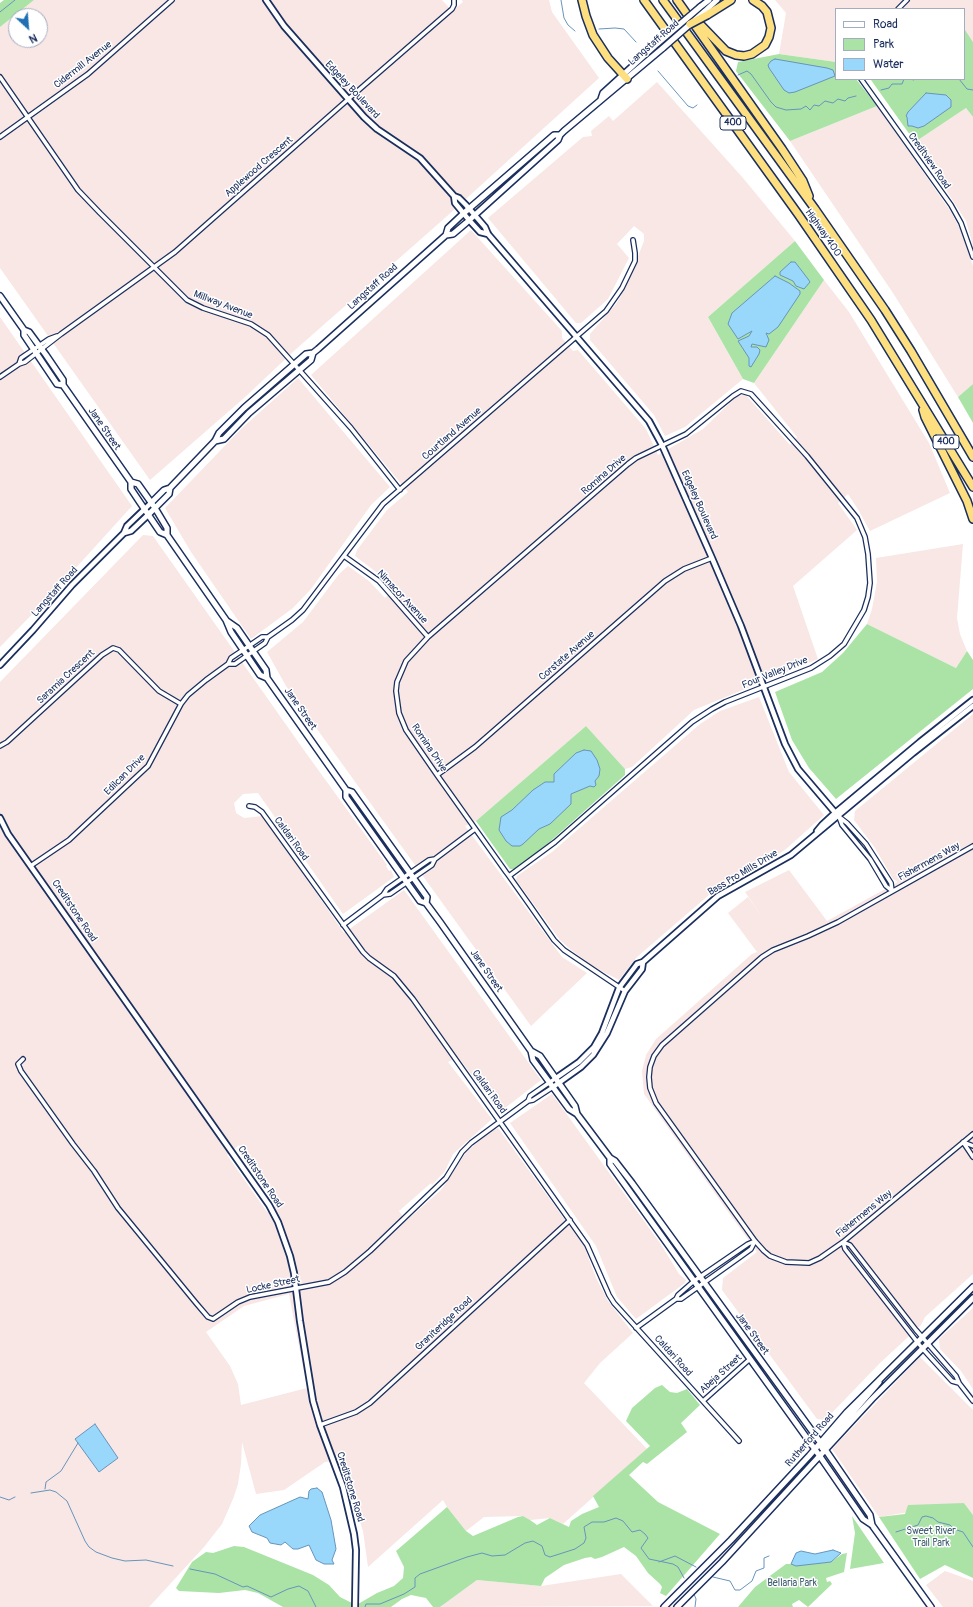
<!DOCTYPE html>
<style>
body{margin:0}
#map{position:relative;width:973px;height:1607px;overflow:hidden;background:#fff;font-family:Pangolin,sans-serif}
canvas{display:block}
.legend{position:absolute;left:835px;top:8px;width:130px;height:72px;box-sizing:border-box;background:#fff;border:1px solid #a4acbf;margin:0;padding:5px 7px;list-style:none;font-size:12px;color:#1b2f5e}
.legend li{display:flex;align-items:center;gap:8px;height:20px}
.legend b{width:20px;border:1px solid #a4acbf}
.north{position:absolute;left:8px;top:8px;width:40px;height:40px;box-sizing:border-box;background:#fff;border:1px solid #a4acbf;border-radius:50%;rotate:154deg;font-size:11px;font-weight:700;line-height:16px;text-align:center;color:#1b2f5e}
.north::after{content:'';display:block;margin:auto;width:14px;height:18px;background:#1f6fb2;clip-path:polygon(50% 0,100% 100%,50% 72%,0 100%)}
</style>
<div id="map">
<canvas width="973" height="1607"></canvas>
<ul class="legend">
<li><b style="height:5px;background:#fff"></b>Road</li>
<li><b style="height:11px;background:#abe3a7"></b>Park</li>
<li><b style="height:11px;background:#99d8fb"></b>Water</li>
</ul>
<div class="north">N</div>
</div>
<script>
const ctx = document.querySelector('canvas').getContext('2d');
ctx.lineJoin = 'round';
function fillPath(path, color) {
  ctx.fillStyle = color;
  ctx.fill(path, 'evenodd');
}
function toPath(rows) {
  const path = new Path2D();
  for (const r of rows) {
    path.moveTo(r[0], r[1]);
    for (let i = 2; i < r.length; i += 2) path.lineTo(r[i], r[i + 1]);
  }
  return path;
}
function stroke(path, color, width, dash) {
  ctx.strokeStyle = color;
  ctx.lineWidth = width;
  ctx.lineCap = dash ? 'butt' : 'round';
  ctx.setLineDash(dash || []);
  ctx.stroke(path);
}
function write(font, color, halo, rows, align = 'center') {
  ctx.font = font + ' Pangolin,sans-serif';
  ctx.lineWidth = 3;
  ctx.setLineDash([]);
  ctx.textBaseline = 'middle';
  ctx.strokeStyle = halo;
  ctx.fillStyle = color;
  for (const [text, x, y, turn = 0] of rows) {
    ctx.save();
    ctx.translate(x, y);
    ctx.rotate((+turn || 0) * Math.PI / 180);
    ctx.textAlign = isNaN(turn) ? turn : align;
    if (halo) ctx.strokeText(text, 0, 0);
    ctx.fillText(text, 0, 0);
    ctx.restore();
  }
}
fillPath(toPath([
 [34,0,442,0,452,11,463,2,462,0,549,0,552,12,599,78,446,217,295,350,244,398,150,480,0,268,0,27],
 [16,16,40,16,40,40,16,40],
 [775,0,973,0,973,42,964,31,964,9,836,9,836,62,779,54,786,13],
 [657,82,743,178,795,241,708,317,743,379,685,427,665,436,654,415,590,340,590,334,616,304,626,287,644,241,644,234,634,226,617,244,629,258,608,299,581,323,576,323,488,218,583,137,592,136,591,131,609,116,613,121],
 [877,106,951,212,960,229,973,266,973,384,958,397,893,293,790,141],
 [966,108,973,117,973,246,966,221,915,142],
 [471,230,562,331,562,338,573,351,578,350,646,429,658,455,703,429,736,397,745,394,790,445,797,437,754,383,824,280,849,312,929,443,950,493,870,531,859,511,848,494,838,503,857,530,793,586,818,659,694,710,632,767,625,769,586,726,476,821,465,826,562,957,587,973,531,1026,286,686,267,652,303,622,339,574,348,566,369,581,385,598,394,590,384,578,355,556,357,550,387,510,408,492,311,375],
 [0,317,132,506,54,592,0,647],
 [298,378,390,487,371,505,311,589,293,608,251,639,191,552,165,508,241,429],
 [143,535,153,536,306,753,387,865,386,866,389,871,391,870,394,877,343,914,258,793,243,794,234,803,236,813,244,818,263,816,344,933,404,890,541,1080,500,1112,458,1057,448,1062,492,1119,453,1154,445,1171,432,1185,431,1183,399,1211,406,1221,441,1190,467,1151,491,1131,498,1128,584,1246,596,1278,608,1301,633,1333,600,1363,584,1383,647,1449,563,1524,550,1518,530,1520,523,1516,484,1517,466,1531,447,1507,443,1500,368,1567,363,1531,340,1460,325,1462,284,1490,256,1494,242,1442,241,1464,238,1484,233,1499,222,1524,204,1547,149,1607,0,1607,0,682],
 [239,1145,281,1202,267,1212,227,1155],
 [289,1294,307,1388,241,1405,238,1384,230,1366,206,1332,244,1306],
 [963,544,957,618,960,634,967,651,956,668,867,624,872,609,877,582,876,558],
 [759,697,789,772,824,815,786,849,771,859,717,888,637,957,619,980,592,966,570,949,560,940,516,880,517,876,552,852,700,724,720,711],
 [973,714,973,1274,925,1317,921,1325,880,1363,825,1420,817,1419,722,1290,723,1278,757,1252,644,1094,642,1071,646,1055,656,1039,752,954,757,952,728,913,748,897,764,919,745,892,789,870,827,921,898,882,893,879,875,848,854,820,855,811],
 [552,1094,660,1243,679,1274,686,1280,685,1283,636,1319,617,1297,596,1246,510,1123],
 [973,1308,973,1389,961,1371,940,1349,939,1339],
 [920,1357,973,1410,973,1515,964,1503,879,1517,832,1449],
 [945,1571,973,1581,973,1607,943,1607,926,1585],
 [621,1574,653,1606,440,1607,477,1580,541,1586]
]), '#f8e7e4');
fillPath(toPath([
 [4,0,34,0,0,27,0,3],
 [965,30,973,42,973,117,966,108,915,142,871,80,964,79],
 [779,54,836,62,836,79,856,79,877,106,790,141,736,71,738,62],
 [795,241,824,280,754,383,743,379,708,317],
 [973,384,973,423,958,397],
 [867,624,956,668,967,651,973,660,973,689,836,799,809,768,792,740,775,692,822,672,843,653],
 [586,726,625,769,625,775,544,847,515,869,510,869,476,821],
 [662,1385,670,1392,677,1393,687,1389,700,1405,681,1423,687,1432,647,1464,643,1462,629,1475,658,1502,720,1534,666,1596,660,1593,662,1587,660,1584,648,1573,636,1556,624,1547,602,1557,595,1559,591,1557,585,1558,564,1565,545,1578,541,1586,477,1580,440,1607,433,1607,426,1598,411,1595,402,1599,391,1607,283,1607,258,1593,245,1590,219,1593,179,1591,176,1588,192,1562,206,1552,213,1553,234,1546,244,1547,313,1575,329,1585,340,1597,352,1603,358,1604,377,1593,394,1586,403,1578,404,1567,396,1551,447,1507,466,1531,473,1536,518,1517,523,1516,530,1520,537,1525,550,1518,569,1527,571,1521,582,1514,599,1507,593,1496,650,1446,626,1421,632,1408,655,1388],
 [964,1503,973,1515,973,1578,945,1565,920,1579,879,1517,905,1514,908,1505],
 [852,1516,854,1519,884,1563,850,1569,855,1533],
 [847,1553,844,1572,826,1578,827,1582,830,1581,832,1584,808,1607,799,1600,792,1604,793,1607,738,1607,755,1587,786,1564,808,1564,831,1562,842,1554]
]), '#abe3a7');
const water = toPath([
 [775,59,827,68,833,70,835,76,795,92,789,93,784,90,769,68,768,65,771,61,775,59],
 [926,93,946,95,951,100,951,107,924,126,918,128,912,126,908,126,907,117,906,116,908,112,926,93],
 [791,262,795,262,808,279,810,282,804,289,796,286,793,281,780,275,780,272,791,262],
 [775,276,789,283,800,291,800,294,778,327,769,334,766,333,769,340,766,347,752,344,751,347,757,347,760,350,759,354,751,367,749,366,749,358,738,341,749,336,752,331,738,339,728,324,732,313,775,276],
 [584,750,591,751,597,760,600,769,599,776,595,781,596,785,594,787,590,786,571,794,571,804,550,824,539,829,523,844,520,846,512,846,506,841,499,830,501,817,512,810,533,790,545,782,554,782,554,774,576,753,584,750],
 [95,1424,118,1458,99,1472,75,1439,95,1424],
 [317,1488,322,1492,331,1520,336,1549,332,1560,334,1564,324,1564,316,1560,309,1545,298,1549,293,1549,285,1542,281,1545,270,1543,267,1538,252,1532,249,1526,260,1515,300,1497,308,1499,309,1491,311,1489,317,1488],
 [833,1550,841,1553,831,1562,796,1566,791,1564,796,1553,801,1551,815,1554,833,1550]
]);
fillPath(water, '#99d8fb');
stroke(water, '#6794bc', 1);
stroke(toPath([
 [561,0,564,18,568,25,575,31],
 [0,12,15,0],
 [599,29,615,28,624,29,636,42],
 [658,71,688,106,693,108,697,105],
 [738,75,747,71,751,74,771,102,776,107,786,110,801,109,806,106,810,110,814,105,819,106,825,101,833,103,838,99,845,101,848,98,856,96],
 [910,79,914,80,914,79],
 [959,79,967,89,973,90],
 [881,90,889,88,892,84,902,84,904,79],
 [45,1489,46,1482,61,1471,78,1443],
 [31,1493,50,1490,56,1492,67,1501,85,1541,89,1547,96,1552,112,1558,125,1561,146,1560,173,1566],
 [0,1497,9,1500,15,1497],
 [896,1532,918,1525,922,1517,926,1516,933,1518,938,1522,950,1525,954,1529,963,1532,973,1547],
 [659,1562,675,1556,696,1567],
 [190,1569,215,1574,243,1587,247,1586,271,1597,288,1589,299,1586,308,1591,316,1607],
 [713,1577,730,1581,735,1590,740,1590,752,1581,756,1571,764,1568,764,1558,769,1556],
 [694,1594,696,1599,695,1607],
 [365,1607,366,1604,380,1604,404,1594,415,1587,415,1578,420,1574,467,1557,482,1553,492,1556,505,1555,525,1543,533,1541,542,1546,545,1555,550,1557,575,1549,584,1543,586,1538,584,1527,592,1522,604,1522,616,1518,623,1521,632,1532,640,1530,645,1534,648,1538,641,1548,649,1559,673,1564,678,1567,684,1578]
]), '#6794bc', 1);
const minor = toPath([
 [898,9,907,0],
 [0,77,78,190,100,213,187,300,203,308,251,324,268,335,351,428,400,490],
 [861,79,951,205,961,223,973,257],
 [0,137,88,74,172,0],
 [19,364,21,358,49,339,57,336],
 [0,377,19,364,25,362,61,334,175,252,353,95,452,9,454,5,454,0],
 [344,556,379,581,428,637],
 [228,664,231,658,243,650,262,637,268,637],
 [0,746,7,742,102,655,113,648,119,650,159,691,181,704],
 [437,775,475,747,665,581,684,569,712,558],
 [249,806,255,807,262,812,363,952,369,958,394,976,413,999,587,1245,609,1295,614,1303,739,1441],
 [838,816,847,823,866,844,891,883,892,891],
 [839,817,842,825,870,859,886,886,892,891],
 [973,846,838,922,808,936,773,950,762,957,662,1045,654,1056,650,1067,649,1077,650,1088,656,1103,755,1241,764,1251,770,1256,786,1262,809,1263,820,1258,843,1242,973,1134],
 [32,865,69,840,148,766,181,704,188,695,206,680,228,664,235,664,265,643,268,637,292,620,303,610,383,504,606,311,622,288,635,261,635,253,633,240],
 [509,876,555,842,692,722,712,709,725,702,811,668,830,656,844,644,864,610,868,597,870,583,868,554,865,537,857,518,807,456,751,394,741,391,733,396,686,434,636,458,628,464,428,637,406,661,397,682,396,691,399,713,406,730,437,775,506,872,509,876,531,907,554,940,564,950,625,991],
 [383,895,387,889,397,882,429,860,435,859],
 [343,925,383,895,390,894,432,865,435,859,475,829],
 [23,1059,18,1064,21,1071,73,1144,94,1171,118,1208,196,1303,208,1317,213,1319,238,1302,250,1297,329,1282,345,1272,370,1251,446,1178,462,1152,471,1143,528,1101,533,1100,553,1087],
 [528,1101,530,1096,556,1078],
 [963,1142,973,1157],
 [963,1142,973,1146],
 [843,1242,850,1245,916,1330,956,1376,959,1383,973,1401],
 [843,1242,845,1249,922,1348,952,1381,959,1383],
 [676,1299,678,1295,694,1281,748,1244,755,1241],
 [636,1328,676,1299,681,1299,740,1257,751,1249,755,1241],
 [703,1401,750,1359],
 [320,1425,356,1412,370,1403,570,1220]
]);
const tertiary = toPath([
 [266,0,284,26,364,117,377,129,420,158,454,196,459,198,466,205,485,227,488,234,649,421,662,445,712,558,741,626,785,744,798,769,838,816],
 [454,196,455,203,469,220,480,232,488,234],
 [124,533,131,531,149,514],
 [0,665,33,630,72,585,124,533,127,526,151,503],
 [0,818,8,834,269,1205,278,1222,290,1256,294,1273,300,1321,313,1401,320,1425,343,1487,354,1534,356,1550,355,1607],
 [817,831,822,825,835,813,920,742,973,700],
 [556,1078,579,1062,594,1047,602,1033,619,988,637,964,643,962,718,896,791,855,913,753,973,706],
 [553,1087,581,1067,593,1055,607,1033,625,991,642,969,643,962]
]);
const secondary = toPath([
 [700,7,709,0],
 [704,12,717,0],
 [601,99,603,93,658,43],
 [446,235,448,228,464,213,554,135,560,135],
 [0,296,24,330,24,335,57,384,63,385],
 [24,330,29,332,46,355,63,380,63,385,131,482,131,489,139,501,160,532,167,535,226,620,231,632,260,675,267,678,346,790,346,797,420,901,426,903,440,922,531,1051,533,1060,569,1109,577,1114],
 [215,441,224,439,249,413,311,360,313,353,318,349,446,235,453,234,466,223,558,140,560,135,564,131,663,48],
 [131,482,138,484,155,508,167,528,167,535],
 [151,503,164,490,170,488],
 [149,514,169,494,170,488,215,441,219,433,244,408,306,354,313,353],
 [227,621,237,628,266,670,267,678],
 [346,790,352,792,427,897,426,903],
 [531,1051,540,1056,575,1106,577,1114,610,1158,615,1161,632,1183,820,1442,870,1515,872,1525],
 [610,1158,610,1164,819,1455,863,1519,872,1525,931,1607],
 [822,1448,879,1382],
 [664,1607,731,1540,809,1456,847,1412,973,1287],
 [677,1607,722,1562,872,1399,973,1298]
]);
const motorway = toPath([
 [582,0,586,16,593,35,608,58,627,79],
 [644,0,798,214,871,320,973,487],
 [663,0,815,209,885,310,911,351,973,457],
 [677,0,782,149,803,181,809,196],
 [707,15,731,0],
 [697,21,726,51,736,55,744,56,752,54,765,45,769,37,771,28,767,12,762,6,753,0],
 [923,410,925,417,967,501,973,519]
]);
stroke(minor, '#1b2f5e', 6);
stroke(tertiary, '#1b2f5e', 8);
stroke(secondary, '#1b2f5e', 8);
stroke(motorway, '#1b2f5e', 10);
stroke(minor, '#fff', 3.5);
stroke(tertiary, '#fff', 4.5);
stroke(secondary, '#fff', 5);
stroke(motorway, '#fddf80', 7);
const secondaryBridge = toPath([
 [658,43,700,7],
 [663,48,704,12]
]);
const motorwayBridge = toPath([
 [690,24,707,15]
]);
stroke(secondaryBridge, '#1b2f5e', 8, []);
stroke(motorwayBridge, '#1b2f5e', 10, []);
stroke(secondaryBridge, '#fff', 5);
stroke(motorwayBridge, '#fddf80', 7);
for (const [x, y, w] of [
 [733,123,26],
 [946,442,26]
]) {
  const box = new Path2D();
  box.roundRect(x - w / 2, y - 7, w, 14, 3);
  ctx.fillStyle = '#fff';
  ctx.fill(box);
  stroke(box, '#1b2f5e', 1);
}
write('bold 9px', '#1b2f5e', null, [
 ["400",733,123],
 ["400",946,442]
]);
write('10px', '#1b2f5e', '#fff', [
 ["Langstaff Road",654,43,-41],
 ["Cidermill Avenue",83,65,-38],
 ["Edgeley Boulevard",352,90,47],
 ["Creditview Road",929,161,55],
 ["Applewood Crescent",259,167,-41],
 ["Highway 400",823,233,55],
 ["Langstaff Road",373,287,-42],
 ["Millway Avenue",223,305,21],
 ["Jane Street",104,429,55],
 ["Courtland Avenue",452,434,-41],
 ["Romina Drive",604,475,-41],
 ["Edgeley Boulevard",699,505,66],
 ["Langstaff Road",55,592,-48],
 ["Nimacor Avenue",402,597,47],
 ["Corstate Avenue",567,656,-41],
 ["Four Valley Drive",775,673,-22],
 ["Saramia Crescent",66,677,-43],
 ["Jane Street",300,709,55],
 ["Romina Drive",429,748,56],
 ["Edilcan Drive",125,775,-45],
 ["Caldari Road",291,839,54],
 ["Fishermens Way",929,862,-29],
 ["Bass Pro Mills Drive",743,873,-31],
 ["Creditstone Road",74,911,56],
 ["Jane Street",486,971,55],
 ["Caldari Road",489,1092,54],
 ["Creditstone Road",260,1177,56],
 ["Fishermens Way",864,1214,-39],
 ["Locke Street",273,1285,-12],
 ["Graniteridge Road",444,1324,-43],
 ["Jane Street",752,1334,54],
 ["Caldari Road",673,1356,48],
 ["Abeja Street",721,1374,-42],
 ["Rutherford Road",810,1440,-49],
 ["Creditstone Road",350,1487,73]
]);
write('10px', '#3f5c70', '#fff', [
 ["Sweet River",931,1531],
 ["Trail Park",931,1543],
 ["Bellaria Park",792,1583]
]);
</script>
